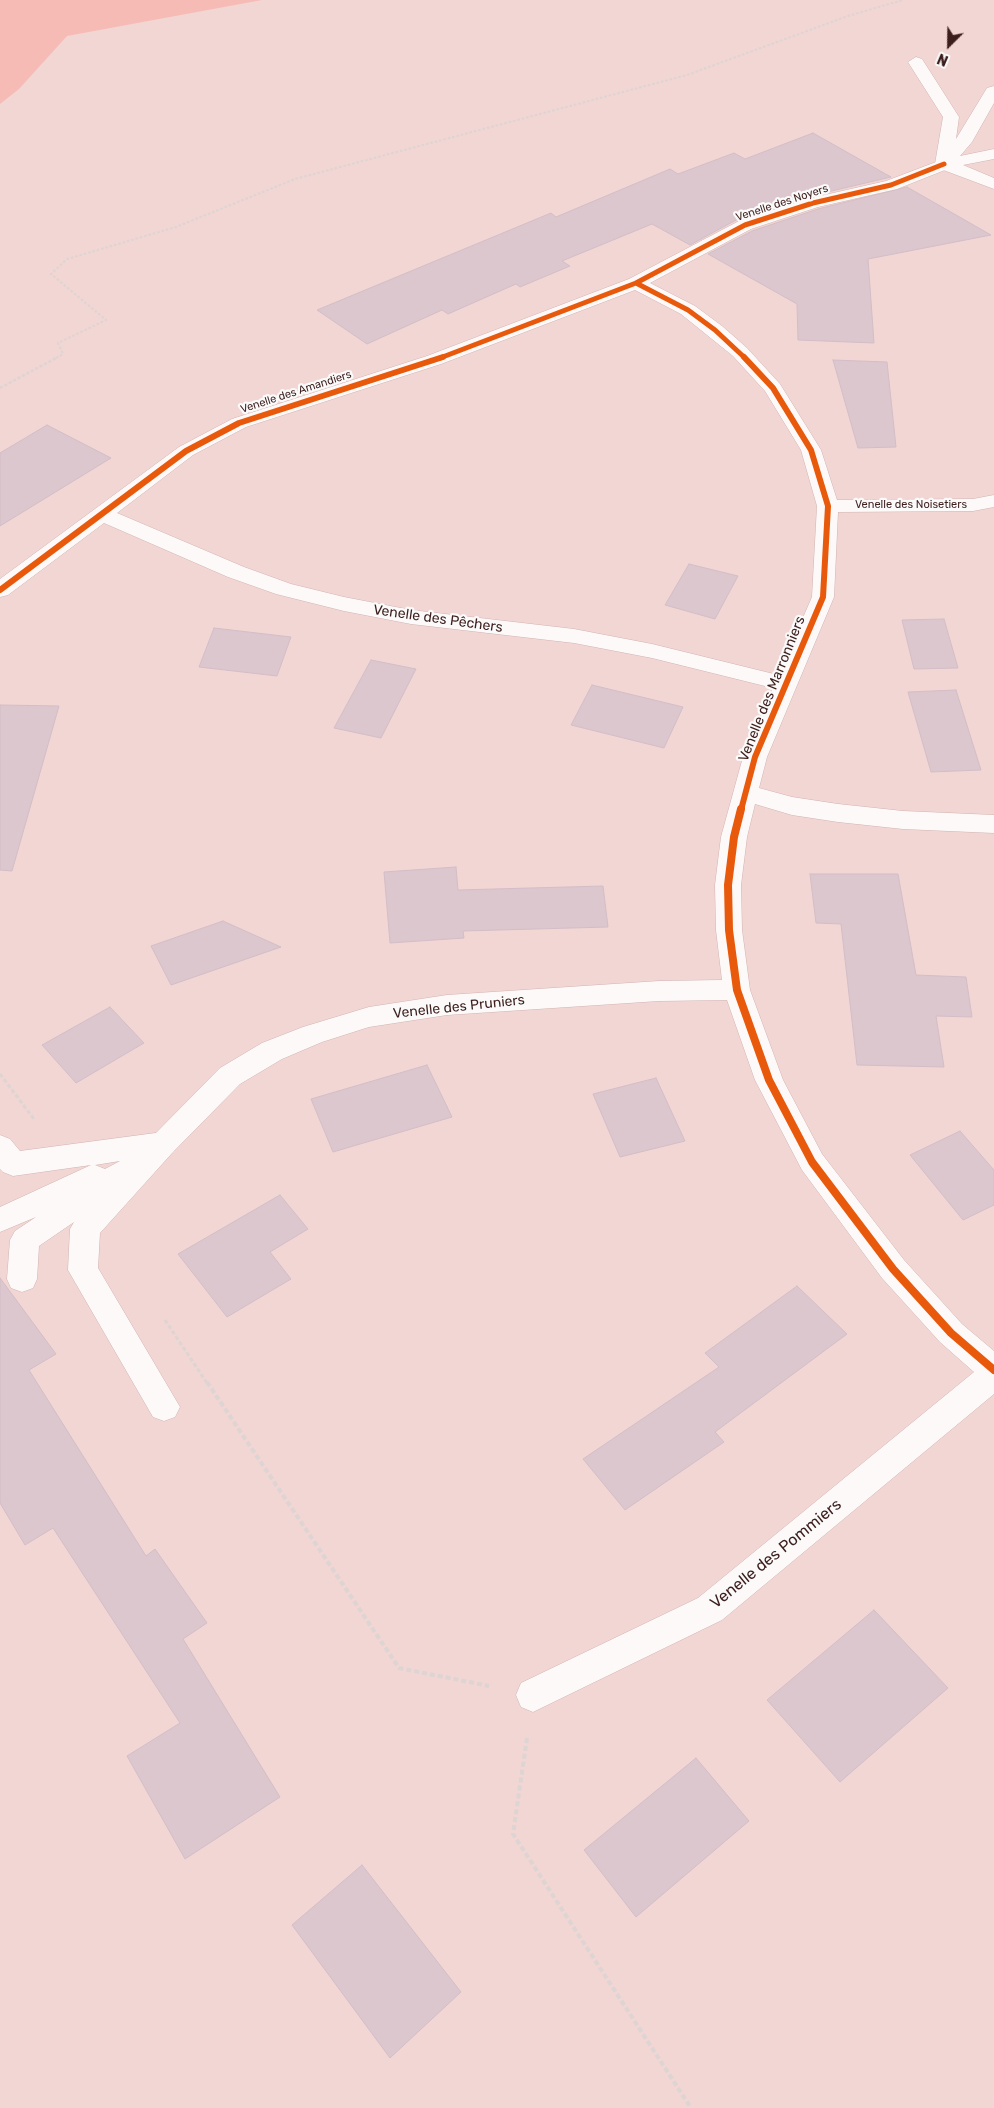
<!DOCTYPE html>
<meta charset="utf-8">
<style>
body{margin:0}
#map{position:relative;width:994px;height:2108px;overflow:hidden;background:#f1d6d3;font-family:Rubik,sans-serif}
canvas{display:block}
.north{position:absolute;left:924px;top:20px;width:50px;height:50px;-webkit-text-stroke:4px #fafafa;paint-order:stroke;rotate:203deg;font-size:14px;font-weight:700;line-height:20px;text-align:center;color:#3d1e1c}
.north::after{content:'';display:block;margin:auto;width:18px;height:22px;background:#3d1e1c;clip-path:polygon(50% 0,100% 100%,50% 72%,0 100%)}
</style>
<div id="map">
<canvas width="994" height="2108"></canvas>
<div class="north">N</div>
</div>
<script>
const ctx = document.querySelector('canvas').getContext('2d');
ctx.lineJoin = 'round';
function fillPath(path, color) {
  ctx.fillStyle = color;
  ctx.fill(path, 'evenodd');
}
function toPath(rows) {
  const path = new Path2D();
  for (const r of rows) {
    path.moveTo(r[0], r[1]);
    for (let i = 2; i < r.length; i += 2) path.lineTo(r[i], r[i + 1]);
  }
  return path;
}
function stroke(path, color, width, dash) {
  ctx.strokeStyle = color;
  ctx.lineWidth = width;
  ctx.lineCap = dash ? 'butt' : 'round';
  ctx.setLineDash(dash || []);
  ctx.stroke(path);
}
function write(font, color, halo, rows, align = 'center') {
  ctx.font = font + ' Rubik,sans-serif';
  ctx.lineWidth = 4.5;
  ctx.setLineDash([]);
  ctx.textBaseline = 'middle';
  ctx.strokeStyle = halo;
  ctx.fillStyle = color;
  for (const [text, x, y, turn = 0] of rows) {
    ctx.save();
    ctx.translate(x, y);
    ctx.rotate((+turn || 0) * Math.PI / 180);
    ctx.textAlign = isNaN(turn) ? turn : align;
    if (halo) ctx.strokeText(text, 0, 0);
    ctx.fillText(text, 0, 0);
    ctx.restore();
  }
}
fillPath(toPath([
 [0,0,262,0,67,36,19,89,0,104]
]), '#f7bbb6');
const building = toPath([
 [813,133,891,177,806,197,738,219,690,245,652,224,562,261,570,266,520,287,516,284,448,314,442,310,367,344,317,310,551,213,556,217,670,169,678,174,734,153,745,159,813,133],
 [907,187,991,235,868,259,874,343,798,340,797,304,708,254,752,231,818,209,907,187],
 [833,360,887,362,896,447,858,448,833,360],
 [47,425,111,458,0,526,0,453,47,425],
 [689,564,738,576,715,619,665,605,689,564],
 [944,619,958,668,914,669,902,620,944,619],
 [214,628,291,637,277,676,199,667,214,628],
 [371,660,416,669,381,738,334,728,371,660],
 [592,685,683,707,664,748,571,725,592,685],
 [956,690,981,770,931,772,908,692,956,690],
 [0,705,59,706,12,871,0,870,0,705],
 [456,867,458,890,603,886,608,927,463,931,464,938,390,943,384,872,456,867],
 [810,874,898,874,916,975,966,977,972,1017,936,1016,944,1067,857,1065,841,924,816,923,810,874],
 [223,921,281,947,171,985,151,946,223,921],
 [110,1007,144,1043,76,1083,42,1045,110,1007],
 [427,1065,452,1117,333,1152,311,1099,427,1065],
 [656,1078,685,1141,620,1157,593,1094,656,1078],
 [960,1131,994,1170,994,1205,963,1220,910,1155,960,1131],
 [280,1195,308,1229,270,1252,291,1279,227,1317,178,1254,280,1195],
 [0,1278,56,1354,29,1370,146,1556,155,1549,207,1623,183,1639,280,1797,185,1859,127,1756,180,1723,53,1528,25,1545,0,1503,0,1278],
 [797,1286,847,1334,715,1432,724,1442,625,1510,583,1459,719,1367,705,1353,797,1286],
 [874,1610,948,1688,840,1782,767,1700,874,1610],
 [696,1758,749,1821,636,1917,584,1850,696,1758],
 [362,1865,461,1992,390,2058,292,1925,362,1865]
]);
fillPath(building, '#ddc7cf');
stroke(building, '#d3bdc6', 1);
const lane = toPath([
 [916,57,922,59,959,117,956,139,987,88,994,86,994,103,972,142,960,156,994,149,994,159,963,165,994,178,994,189,938,168,935,164,943,117,908,62,916,57],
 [163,1132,173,1136,177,1144,173,1152,100,1233,98,1268,180,1407,175,1417,164,1421,153,1417,68,1270,70,1229,74,1222,39,1246,37,1279,33,1288,22,1292,11,1288,7,1279,10,1240,15,1231,36,1217,0,1232,0,1207,91,1165,13,1176,3,1172,0,1169,0,1135,10,1139,20,1151,163,1132],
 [120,1161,105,1169,95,1165,120,1161]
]);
const street = toPath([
 [944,159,950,160,953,164,950,168,897,189,818,207,751,229,650,283,695,306,722,326,747,348,780,384,821,450,837,500,973,499,994,495,994,507,973,511,838,512,834,597,767,757,759,788,792,797,838,804,903,811,994,815,994,833,903,829,838,822,792,815,755,804,747,837,741,885,742,930,750,990,783,1080,822,1154,904,1260,962,1324,994,1351,994,1394,722,1620,533,1712,521,1707,516,1695,521,1683,698,1598,974,1372,940,1342,882,1278,802,1170,755,1080,727,1000,659,1001,447,1015,369,1027,322,1042,282,1059,240,1084,173,1152,163,1156,153,1152,149,1144,153,1136,220,1068,262,1043,303,1027,369,1007,447,995,659,981,722,980,716,930,715,885,721,837,743,757,773,688,652,658,574,643,411,624,344,611,276,594,228,577,104,523,8,595,0,597,0,579,179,447,232,419,427,356,629,279,739,221,807,199,886,181,944,159],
 [635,290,681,314,733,356,765,391,801,450,817,506,812,597,778,675,652,644,574,629,411,610,344,597,291,584,244,567,117,513,193,455,246,427,441,364,635,290]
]);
stroke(lane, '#d1b4b2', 1);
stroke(street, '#d1b4b2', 1);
stroke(toPath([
 [56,358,63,354,58,343,106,320,51,274,67,259,176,227,295,179,687,75,848,16,903,0]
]), '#ddd4d3', 2, [2.5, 2]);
stroke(toPath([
 [0,388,58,357]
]), '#ddd4d3', 2.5, [3, 2]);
stroke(toPath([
 [0,1074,34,1119],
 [165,1320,207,1383]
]), '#ddd4d3', 3, [4, 2.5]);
stroke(toPath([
 [207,1382,399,1668,489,1686],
 [527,1738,513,1834,691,2108]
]), '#ddd4d3', 4, [5, 3]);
fillPath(lane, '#fdf9f8');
fillPath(street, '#fdf9f8');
stroke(toPath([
 [636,283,688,310,715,330,745,358],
 [440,358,636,283,745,225,813,203,891,185,944,164]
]), '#e8590c', 5);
stroke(toPath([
 [0,590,186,451,239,423,443,357],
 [741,810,755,757,823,597,828,506,811,450,773,388,744,357]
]), '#e8590c', 6);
stroke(toPath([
 [741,809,734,837,728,885,729,930,737,990,769,1080,812,1162,893,1269,951,1333,994,1370]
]), '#e8590c', 8);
write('11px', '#3d1e1c', '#fafafa', [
 ["Venelle des Noyers",782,203,-18],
 ["Venelle des Amandiers",296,392,-18],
 ["Venelle des Noisetiers",911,505]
]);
write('14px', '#3d1e1c', '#fafafa', [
 ["Venelle des Pêchers",438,619,8],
 ["Venelle des Marronniers",772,689,-68],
 ["Venelle des Pruniers",459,1007,-6]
]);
write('16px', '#3d1e1c', '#fafafa', [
 ["Venelle des Pommiers",776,1554,-39]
]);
</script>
